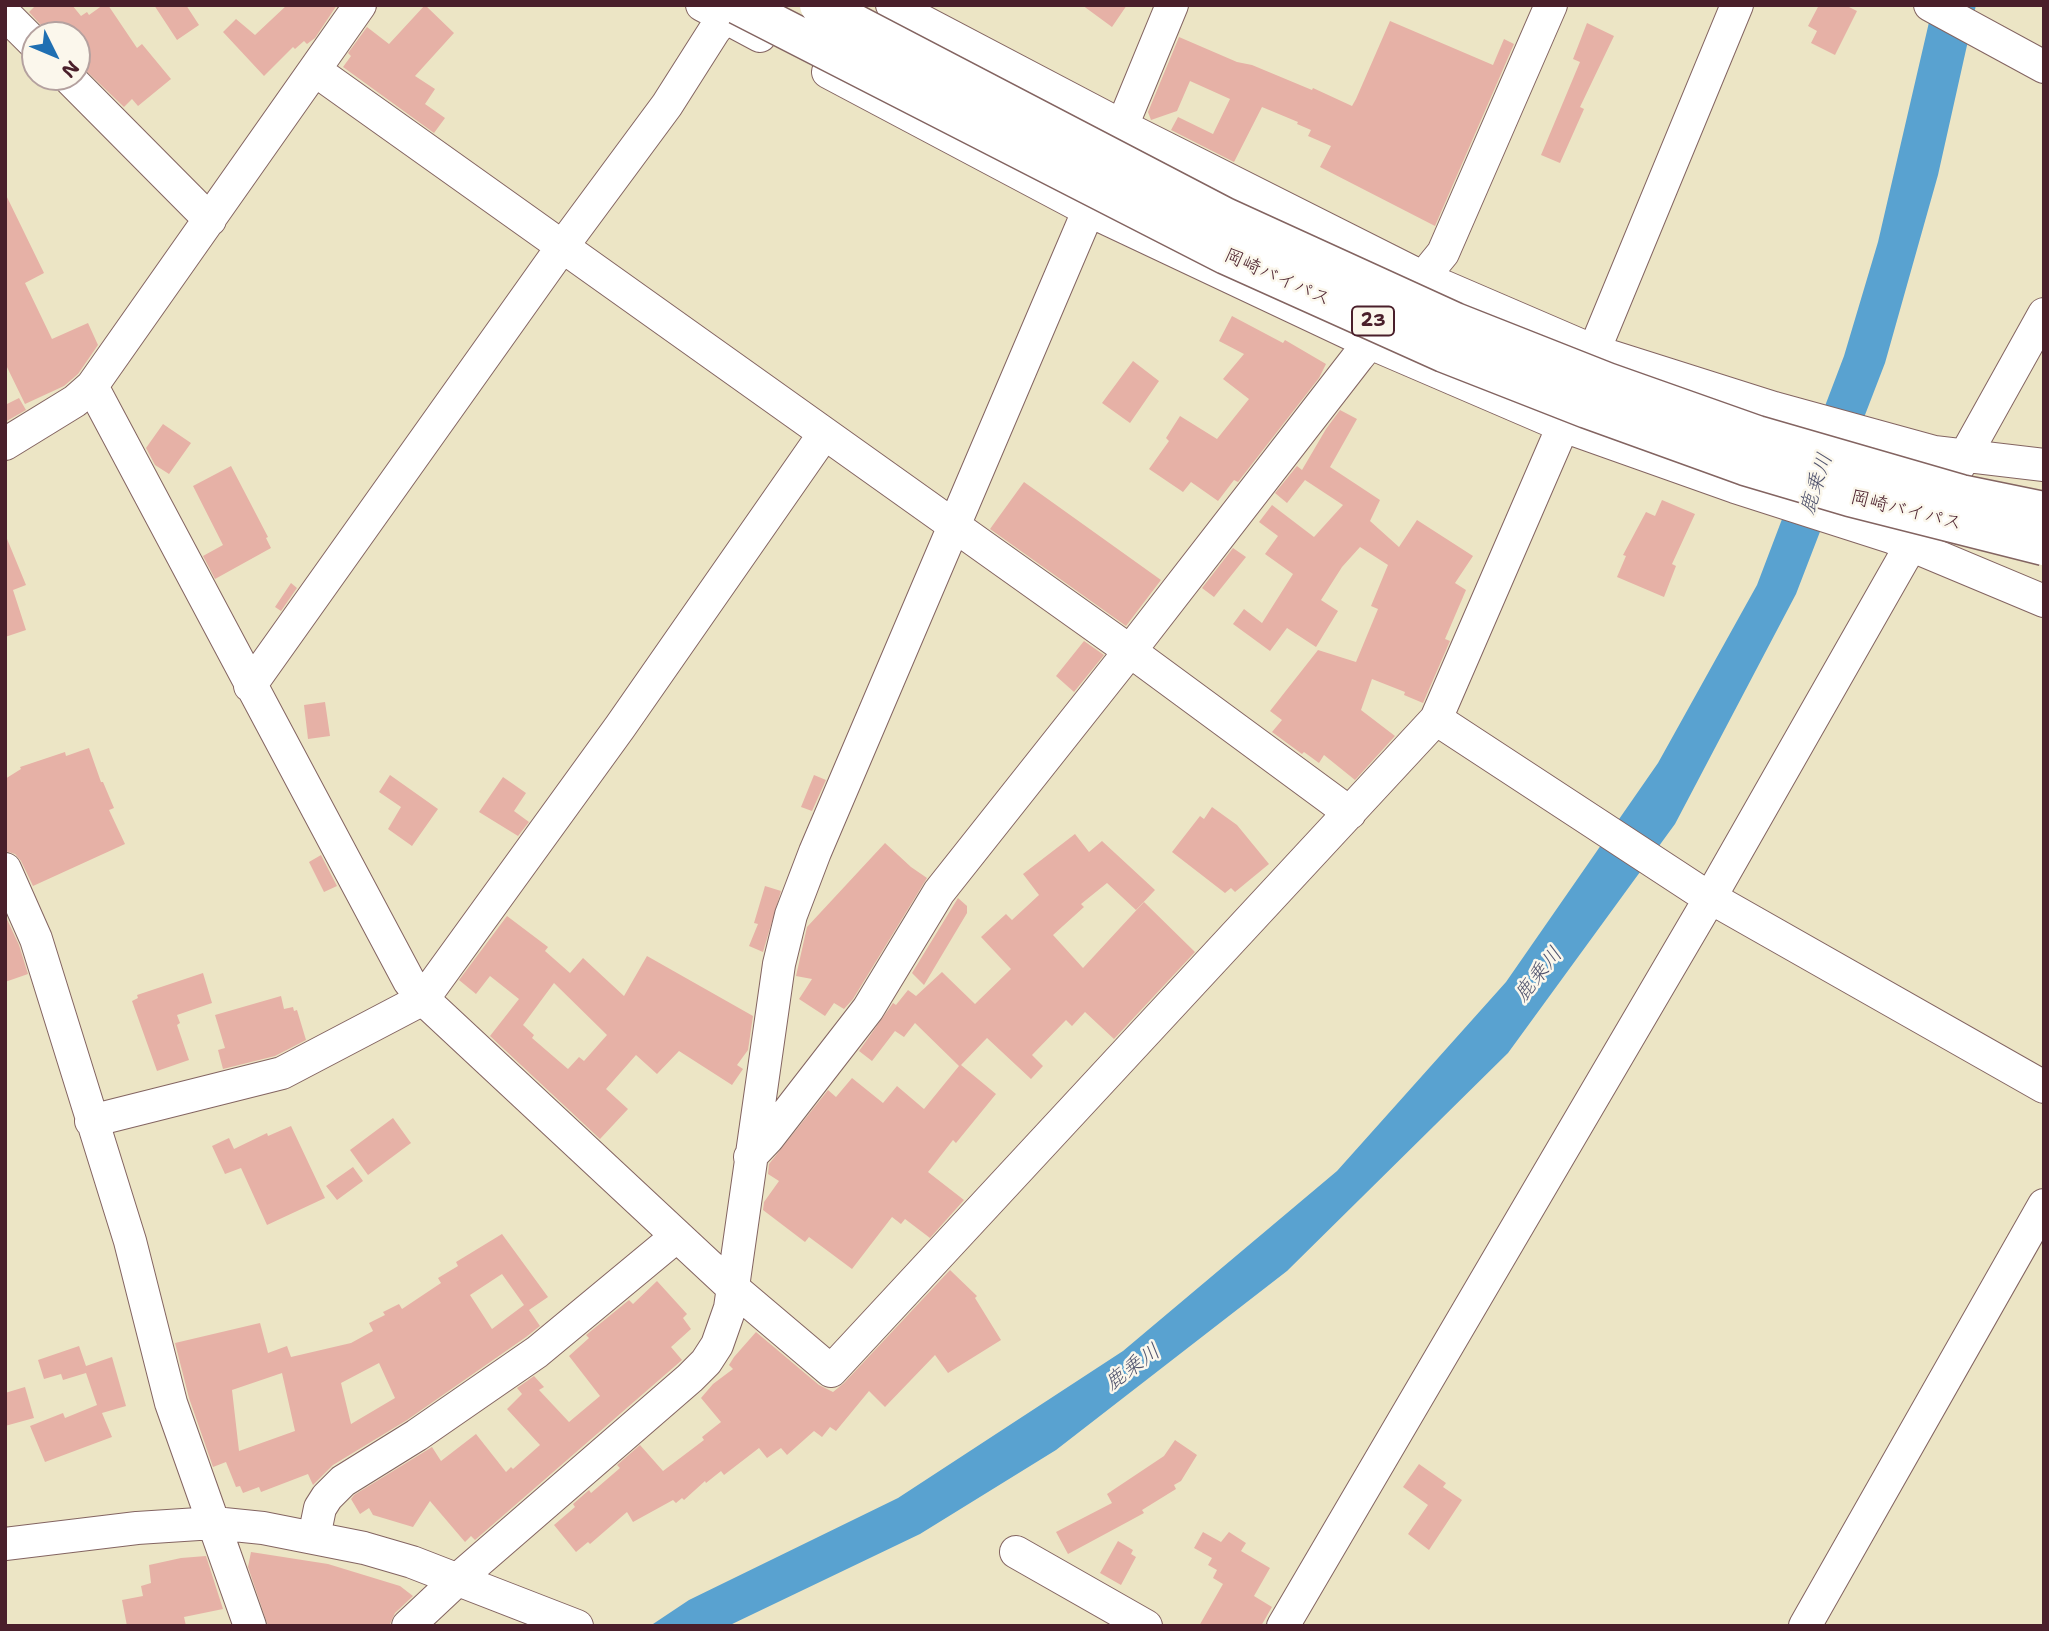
<!DOCTYPE html>
<meta charset="utf-8">
<style>
body{margin:0}
#map{position:relative;width:2049px;height:1631px;overflow:hidden;background:#ece5c5;font-family:"Shantell Sans",sans-serif}
canvas{display:block}
.frame{position:absolute;inset:0;border:7px solid #4a1f2b;pointer-events:none}
.north{position:absolute;left:21px;top:21px;width:70px;height:70px;box-sizing:border-box;background:#fbf7ec;border:2px solid #b4a19f;border-radius:50%;rotate:133deg;font-size:19px;font-weight:700;line-height:28px;text-align:center;color:#4a1f2b}
.north::after{content:'';display:block;margin:auto;width:24px;height:32px;background:#1f6fb2;clip-path:polygon(50% 0,100% 100%,50% 72%,0 100%)}
</style>
<div id="map">
<canvas width="2049" height="1631"></canvas>
<div class="frame"></div>
<div class="north">N</div>
</div>
<script>
const ctx = document.querySelector('canvas').getContext('2d');
ctx.lineJoin = 'round';
function fillPath(path, color) {
  ctx.fillStyle = color;
  ctx.fill(path, 'evenodd');
}
function toPath(rows) {
  const path = new Path2D();
  for (const r of rows) {
    path.moveTo(r[0], r[1]);
    for (let i = 2; i < r.length; i += 2) path.lineTo(r[i], r[i + 1]);
  }
  return path;
}
function stroke(path, color, width, dash) {
  ctx.strokeStyle = color;
  ctx.lineWidth = width;
  ctx.lineCap = dash ? 'butt' : 'round';
  ctx.setLineDash(dash || []);
  ctx.stroke(path);
}
function write(font, color, halo, rows, align = 'center') {
  ctx.font = font + ' "Shantell Sans","Klee One",sans-serif';
  ctx.lineWidth = 5;
  ctx.setLineDash([]);
  ctx.textBaseline = 'middle';
  ctx.strokeStyle = halo;
  ctx.fillStyle = color;
  for (const [text, x, y, turn = 0] of rows) {
    ctx.save();
    ctx.translate(x, y);
    ctx.rotate((+turn || 0) * Math.PI / 180);
    ctx.textAlign = isNaN(turn) ? turn : align;
    if (halo) ctx.strokeText(text, 0, 0);
    ctx.fillText(text, 0, 0);
    ctx.restore();
  }
}
fillPath(toPath([
 [1933,5,1976,5,1938,175,1885,363,1796,594,1675,824,1508,1053,1287,1271,1056,1450,920,1534,728,1626,650,1626,689,1600,898,1498,1123,1351,1337,1171,1506,982,1658,763,1757,585,1844,356,1878,242]
]), '#59a2d0');
fillPath(toPath([
 [36,5,72,5,81,16,87,12,89,15,103,5,108,5,137,48,142,44,171,79,138,106,132,99,124,107,77,62,77,35,50,35,29,12],
 [154,5,186,5,199,25,177,40],
 [287,5,337,5,315,38,307,44,304,41,295,49,293,47,264,76,223,32,236,19,255,35],
 [425,5,454,33,415,76,435,89,425,104,445,118,434,133,343,67,351,56,348,53,367,27,389,44],
 [1082,5,1127,5,1112,27],
 [1819,5,1845,5,1857,11,1835,55,1811,43,1817,31,1808,26],
 [1390,21,1493,65,1504,39,1514,44,1435,226,1320,167,1331,146,1308,136,1311,130,1297,124,1298,122,1262,107,1234,162,1171,130,1178,117,1213,134,1230,99,1190,81,1177,111,1151,120,1148,112,1179,37,1237,62,1252,65,1312,90,1313,88,1352,106,1356,99],
 [1587,23,1614,36,1580,107,1584,109,1560,163,1541,155,1580,62,1573,59],
 [5,193,44,273,25,283,52,339,88,323,98,345,78,374,64,386,25,404,5,363],
 [1232,316,1283,343,1285,340,1326,364,1319,378,1238,482,1234,480,1218,501,1191,482,1183,492,1149,469,1169,441,1166,438,1180,416,1217,439,1249,399,1223,379,1244,354,1219,341],
 [1133,361,1159,381,1130,423,1102,403],
 [19,398,26,410,5,422,5,405],
 [1340,410,1357,419,1330,467,1380,500,1370,521,1399,547,1417,520,1473,556,1455,583,1466,590,1445,639,1450,641,1423,703,1404,695,1405,692,1372,679,1361,710,1395,736,1355,780,1324,755,1319,763,1304,752,1302,754,1272,732,1282,720,1270,711,1318,650,1356,662,1378,609,1371,606,1388,565,1360,547,1342,567,1321,600,1338,611,1316,647,1287,628,1270,651,1233,624,1244,609,1262,623,1293,574,1265,554,1278,536,1259,522,1272,505,1314,537,1343,505,1305,480,1287,503,1275,493,1297,466,1302,470,1326,429],
 [163,424,191,443,169,474,155,465,146,448],
 [231,466,268,537,266,538,271,548,215,579,203,556,223,545,193,486],
 [1024,482,1161,580,1126,626,990,529],
 [1662,500,1695,514,1672,564,1676,566,1664,597,1617,577,1626,556,1623,555,1646,512,1655,516],
 [5,534,26,585,13,590,26,630,5,637],
 [1233,548,1246,557,1214,597,1202,588],
 [291,583,297,588,281,611,275,607],
 [1084,641,1104,655,1074,692,1056,676],
 [325,702,330,736,308,739,304,705],
 [89,748,101,782,103,782,114,808,109,810,125,844,33,886,21,861,15,854,5,851,5,779,21,769,20,767,65,752,66,756],
 [390,775,438,809,412,846,388,829,401,807,379,792],
 [814,775,826,780,812,811,801,807],
 [503,777,526,793,514,811,529,822,518,836,479,812],
 [1212,807,1237,825,1269,864,1235,892,1231,888,1225,893,1172,852,1200,816,1204,819],
 [1075,834,1089,852,1102,841,1155,890,1136,910,1107,883,1081,904,1084,907,1053,935,1083,968,1144,902,1195,952,1114,1039,1085,1012,1072,1026,1066,1020,1032,1055,1043,1066,1031,1079,987,1038,961,1065,996,1094,956,1143,953,1140,928,1172,964,1200,930,1238,905,1219,901,1224,892,1217,852,1269,809,1237,805,1242,763,1210,764,1202,779,1181,768,1174,769,1164,828,1090,836,1097,852,1078,883,1103,897,1086,924,1109,959,1066,915,1023,904,1037,895,1031,872,1061,859,1051,893,1003,896,1005,908,990,916,996,942,972,975,1004,1011,969,981,937,1006,914,1012,920,1039,895,1023,874],
 [885,843,911,867,927,878,853,999,844,1009,834,1003,825,1016,799,999,812,979,796,976,807,927],
 [321,855,337,886,324,892,309,862],
 [765,886,781,891,763,952,749,946,758,924,754,923],
 [958,898,967,906,967,913,924,985,912,973],
 [5,915,19,945,28,974,5,982],
 [507,916,548,947,545,951,570,973,583,958,624,996,647,956,753,1016,748,1050,737,1065,743,1069,732,1085,679,1051,657,1074,636,1055,606,1089,628,1109,600,1139,490,1036,519,999,490,976,476,994,459,980],
 [554,983,607,1035,584,1061,579,1057,568,1069,532,1038,534,1035,523,1025],
 [203,973,212,1003,177,1015,180,1023,177,1025,189,1060,157,1071,132,1001,138,998,137,995],
 [281,996,284,1009,293,1007,294,1011,297,1010,306,1040,275,1056,223,1069,218,1050,225,1048,215,1015],
 [393,1118,411,1143,368,1175,350,1150],
 [291,1126,325,1198,267,1225,241,1168,225,1174,212,1146,229,1138,234,1149,267,1133,268,1136],
 [353,1167,363,1181,337,1200,326,1186],
 [502,1234,548,1297,529,1310,540,1326,526,1337,407,1420,333,1465,313,1485,308,1474,261,1492,259,1487,243,1493,240,1486,236,1487,226,1462,213,1467,189,1398,175,1343,260,1323,268,1353,287,1346,291,1357,351,1343,373,1331,369,1323,385,1315,383,1312,399,1304,402,1309,441,1283,438,1278,458,1266,456,1262],
 [502,1274,524,1305,492,1329,470,1295],
 [379,1363,395,1398,351,1424,341,1383],
 [282,1373,295,1431,239,1451,232,1390],
 [950,1270,977,1296,975,1298,1001,1340,948,1373,935,1355,885,1407,869,1391,836,1431,830,1427,822,1437,814,1431,787,1455,781,1448,767,1458,759,1448,724,1475,721,1471,706,1483,705,1481,684,1500,682,1498,676,1503,673,1500,633,1522,627,1512,590,1544,588,1542,576,1552,554,1525,575,1507,573,1504,589,1490,591,1493,620,1468,617,1465,640,1445,663,1471,704,1440,702,1437,721,1422,701,1398,713,1384,733,1369,729,1365,734,1357,756,1332,819,1385,833,1392,844,1383],
 [657,1281,687,1314,683,1318,691,1329,671,1347,682,1360,475,1540,471,1536,465,1542,430,1501,413,1527,373,1515,369,1508,360,1514,351,1499,354,1495,432,1447,441,1461,476,1434,506,1472,511,1467,513,1469,540,1445,507,1409,522,1394,517,1388,534,1376,544,1387,539,1390,569,1422,600,1396,569,1356,589,1338,586,1335,629,1300,633,1304],
 [79,1346,86,1366,112,1357,126,1406,102,1413,112,1437,45,1462,30,1426,63,1413,65,1418,97,1405,86,1373,63,1380,61,1374,44,1379,38,1360],
 [25,1387,34,1418,5,1426,5,1393],
 [1175,1440,1197,1455,1181,1481,1174,1485,1176,1489,1142,1510,1144,1513,1133,1519,1068,1554,1056,1532,1112,1503,1107,1494,1164,1456],
 [1419,1464,1446,1483,1443,1487,1462,1500,1429,1550,1408,1534,1428,1505,1403,1487],
 [1203,1532,1221,1542,1229,1532,1246,1543,1241,1551,1270,1568,1254,1596,1272,1607,1261,1626,1199,1626,1223,1584,1213,1578,1217,1570,1208,1565,1212,1558,1194,1548],
 [1118,1541,1133,1550,1131,1554,1136,1557,1121,1585,1100,1573],
 [251,1552,328,1564,400,1586,413,1596,395,1613,389,1626,268,1626,248,1567],
 [206,1556,223,1609,184,1617,186,1626,127,1626,122,1600,143,1596,141,1586,151,1583,149,1565,181,1558]
]), '#e6b1a6');
const minor = toPath([
 [702,5,760,36],
 [892,5,1124,127,1422,277,1594,351,1774,408,1934,452,2044,465],
 [1930,5,2044,67],
 [5,14,35,44],
 [316,71,1130,651,1350,813],
 [828,72,1088,210,1370,343,1563,426,1735,487,1891,537,2044,601],
 [68,77,210,220],
 [92,386,409,981,423,999,733,1288,831,1371,1436,719,1563,426,1737,5],
 [5,444,75,401,92,386,360,5],
 [250,686,562,247,667,105,714,31,734,5],
 [1436,719,1697,890,2044,1087],
 [5,869,36,939,130,1241,171,1403,250,1626],
 [91,1121,282,1073,423,999,620,727,824,434],
 [750,1157,768,1138,868,1009,939,892,1130,651,1358,357,1443,253,1551,5],
 [314,1537,320,1508,327,1497,343,1481,417,1435,537,1352,677,1236],
 [5,1544,137,1528,214,1523,263,1528,364,1548,412,1562,577,1626],
 [1016,1552,1146,1626],
 [408,1626,458,1579,690,1378,706,1362,717,1345,730,1308,779,964,791,915,815,852,1124,127,1125,119,1172,5],
 [1283,1626,1710,898,1902,561,1966,454,2044,314],
 [1805,1626,2044,1205]
]);
stroke(minor, '#836461', 34);
stroke(minor, '#fff', 32);
const highwayBridge = toPath([
 [738,5,1226,255,1444,353,1587,409,1745,466,1850,497,2044,546],
 [819,5,1225,217,1455,322,1607,382,1757,435,1961,494,2044,511]
]);
stroke(highwayBridge, '#836461', 41, []);
stroke(highwayBridge, '#fff', 38);
for (const [x, y, w] of [
 [1373,321,42]
]) {
  const box = new Path2D();
  box.roundRect(x - w / 2, y - 14.5, w, 29, 5);
  ctx.fillStyle = '#fbf7ec';
  ctx.fill(box);
  stroke(box, '#4a1f2b', 2);
}
write('bold 18px', '#4a1f2b', null, [
 ["23",1373,321]
]);
write('19px', '#4a1f2b', '#fbf7ec', [
 ["岡崎バイパス",1277,278,24],
 ["岡崎バイパス",1906,511,14]
]);
write('italic 21px', '#50536d', '#fbf7ec', [
 ["鹿乗川",1817,484,-72],
 ["鹿乗川",1539,975,-51],
 ["鹿乗川",1133,1368,-36]
]);
</script>
